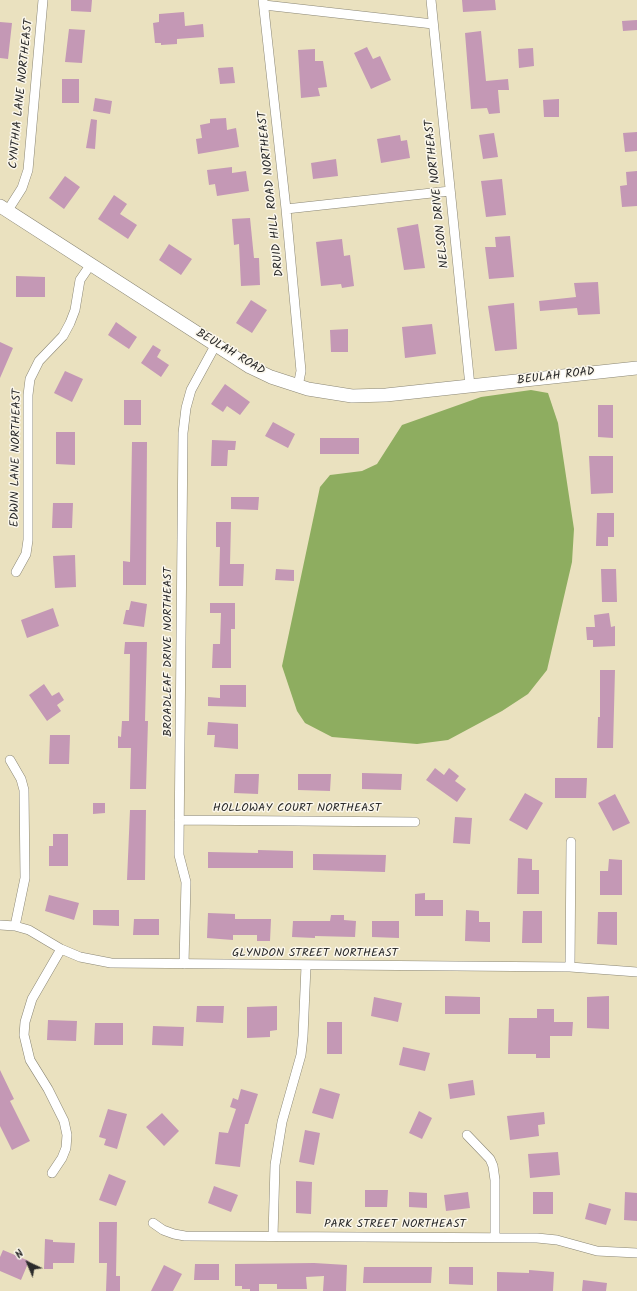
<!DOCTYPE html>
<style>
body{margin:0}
#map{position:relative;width:637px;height:1291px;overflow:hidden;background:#eae1bf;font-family:Kalam,sans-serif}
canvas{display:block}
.north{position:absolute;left:8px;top:1243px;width:40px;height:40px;-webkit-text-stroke:3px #fbf7ec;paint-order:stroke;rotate:316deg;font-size:11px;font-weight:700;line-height:16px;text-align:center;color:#2b2b2b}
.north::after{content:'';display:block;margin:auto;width:14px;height:18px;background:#2b2b2b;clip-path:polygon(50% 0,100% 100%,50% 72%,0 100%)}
</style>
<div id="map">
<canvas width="637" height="1291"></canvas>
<div class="north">N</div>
</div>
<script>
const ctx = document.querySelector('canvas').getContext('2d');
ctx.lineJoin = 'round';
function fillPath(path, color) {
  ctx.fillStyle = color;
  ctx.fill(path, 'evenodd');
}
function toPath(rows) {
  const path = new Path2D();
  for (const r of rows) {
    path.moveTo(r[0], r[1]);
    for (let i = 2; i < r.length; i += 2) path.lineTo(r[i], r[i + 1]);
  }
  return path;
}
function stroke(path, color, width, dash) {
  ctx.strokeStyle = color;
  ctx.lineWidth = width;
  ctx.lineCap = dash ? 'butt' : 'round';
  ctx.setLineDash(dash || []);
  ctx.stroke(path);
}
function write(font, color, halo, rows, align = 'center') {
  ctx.font = font + ' Kalam,sans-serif';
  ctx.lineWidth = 3;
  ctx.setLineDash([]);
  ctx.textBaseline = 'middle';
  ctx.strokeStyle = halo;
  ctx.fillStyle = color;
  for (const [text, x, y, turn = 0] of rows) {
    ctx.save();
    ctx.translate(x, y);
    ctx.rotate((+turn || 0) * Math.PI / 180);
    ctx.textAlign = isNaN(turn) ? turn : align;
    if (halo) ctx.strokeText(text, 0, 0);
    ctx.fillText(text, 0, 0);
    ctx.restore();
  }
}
fillPath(toPath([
 [531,390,548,393,558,423,574,529,572,562,547,670,528,694,502,711,448,740,417,744,332,737,305,723,297,711,282,666,320,487,330,475,362,471,377,464,402,425,481,397]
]), '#8ead60');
fillPath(toPath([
 [71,0,92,0,91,12,71,11],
 [462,0,495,0,496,10,463,12],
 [184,12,185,26,203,24,204,37,177,39,177,44,161,45,161,43,155,43,153,23,159,22,159,14],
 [637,20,637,30,623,31,622,21],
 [0,22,12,23,8,59,0,58],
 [69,29,85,30,82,63,65,62],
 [481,31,486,81,508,79,509,90,498,90,500,113,489,114,487,108,471,109,465,33],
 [367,47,373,59,380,56,391,80,371,89,354,53],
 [533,48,534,66,519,68,518,49],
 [315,49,315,61,323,61,327,87,318,88,320,96,301,98,298,50],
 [233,67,235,83,220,84,218,68],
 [62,79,79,79,79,103,62,103],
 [95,98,112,101,110,114,93,111],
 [559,99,559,117,544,117,543,100],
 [226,118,227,130,236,128,239,147,198,154,196,139,202,138,200,125,210,123,210,119],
 [91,119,97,120,95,149,86,148],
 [637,132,637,151,625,152,623,133],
 [494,133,498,157,483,159,479,135],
 [400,135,401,141,407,140,410,158,381,163,377,139],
 [336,159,338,176,313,179,311,163],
 [232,167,232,173,246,171,249,191,217,196,215,184,209,185,207,170],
 [637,171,637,206,622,207,620,186,627,185,626,172],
 [65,176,80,187,64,209,49,198],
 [502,179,506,215,486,217,481,181],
 [114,195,127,204,120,214,137,225,128,239,98,219],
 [250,218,254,258,259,258,260,285,241,286,239,244,234,245,232,219],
 [418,224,425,268,404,270,397,228],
 [510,236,514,277,489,279,485,247,496,247,495,237],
 [342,239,344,256,350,255,354,286,342,288,341,284,321,286,316,242],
 [169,244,192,259,181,275,159,260],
 [16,276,45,277,45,297,16,297],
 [598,282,600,314,578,315,577,308,540,311,539,301,576,297,574,283],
 [251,300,267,310,252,333,236,323],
 [514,303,517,349,495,351,488,306],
 [116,322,137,337,129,349,108,335],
 [432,324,436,354,405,358,402,327],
 [348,329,348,352,331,352,330,330],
 [0,342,13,348,0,378],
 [153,345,161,350,157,357,169,365,161,377,141,363],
 [65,371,83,379,72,402,54,393],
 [225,384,250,402,240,415,227,406,223,412,211,404],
 [124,400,141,400,141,425,124,425],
 [598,405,613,405,613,438,598,437],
 [273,422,295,434,288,448,265,436],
 [56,432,75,432,75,465,56,464],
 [320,438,359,438,359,454,320,454],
 [212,440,236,441,235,450,228,450,227,466,211,466],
 [132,442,147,442,146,585,123,585,123,561,130,562],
 [589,456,613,456,613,493,591,494],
 [231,497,259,497,258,510,231,509],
 [53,503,73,503,72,528,52,528],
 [597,513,614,513,614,537,608,537,608,546,596,546],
 [216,522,231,522,230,564,244,564,243,586,219,586,220,547,216,547],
 [75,555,76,587,55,588,53,556],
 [276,569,294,570,294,581,275,580],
 [601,569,616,569,617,602,602,602],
 [131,601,147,604,144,627,123,624,126,610,129,610],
 [210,603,235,603,235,629,231,629,231,668,212,668,213,644,220,644,221,613,210,613],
 [53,608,59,626,27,638,21,620],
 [609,613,611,627,615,626,615,646,593,647,593,640,587,640,586,627,595,627,594,615],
 [125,642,147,642,145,721,148,721,146,789,130,789,131,748,118,748,118,736,121,737,122,721,129,721,130,654,124,654],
 [600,670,615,670,613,748,597,748,598,717,600,717],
 [44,684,52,696,59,692,64,700,57,705,61,711,47,721,29,695],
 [220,685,246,685,246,707,208,706,208,697,220,698],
 [208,722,238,724,238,749,214,747,215,735,207,735],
 [50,735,70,735,69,764,49,764],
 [435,768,444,775,449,768,459,776,455,781,466,789,457,802,426,780],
 [362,773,402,774,401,790,362,789],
 [235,774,259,774,258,794,234,793],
 [298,774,331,774,330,791,298,790],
 [555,778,587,778,586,798,555,798],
 [525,793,543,803,527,830,509,820],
 [615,794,630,823,613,831,598,803],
 [93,803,105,803,105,813,93,814],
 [130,810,146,810,145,880,127,880],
 [455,817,472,818,470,844,453,843],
 [53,834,68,834,68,866,49,866,49,846,53,846],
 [258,850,293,851,293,868,208,868,208,852,258,853],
 [313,854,386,855,385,872,313,870],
 [518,858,532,859,532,870,539,870,539,894,517,894],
 [609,859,622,860,622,895,600,895,600,871,608,871],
 [425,893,425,900,443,900,443,916,415,916,415,894],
 [49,895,79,903,74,920,45,911],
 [93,910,119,910,119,926,93,925],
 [466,910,479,911,479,922,490,922,490,942,465,941],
 [523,911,542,911,542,943,522,943],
 [598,912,617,912,617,945,597,944],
 [208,913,235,914,235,919,271,919,270,941,257,941,257,935,233,935,233,940,207,938],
 [331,915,344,915,344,920,356,921,355,937,315,936,315,938,292,937,293,921,330,921],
 [134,919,159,919,159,935,133,935],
 [372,921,399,921,399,938,372,937],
 [445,996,480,997,480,1014,445,1014],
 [609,996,609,1029,587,1028,587,997],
 [374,997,402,1003,398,1022,371,1016],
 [197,1006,224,1006,223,1023,196,1022],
 [277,1006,277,1030,270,1031,270,1037,247,1038,247,1007],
 [537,1009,554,1009,554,1022,573,1022,572,1036,550,1036,550,1058,536,1058,536,1054,508,1054,509,1018,537,1018],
 [48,1020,77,1021,76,1041,47,1040],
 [327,1022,342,1022,342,1054,327,1054],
 [95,1023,123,1023,123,1045,94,1045],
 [153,1026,184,1027,183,1046,152,1045],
 [403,1047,430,1053,425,1071,399,1065],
 [0,1070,14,1099,10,1101,30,1141,12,1150,0,1126],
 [473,1080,475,1095,450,1099,448,1084],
 [320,1088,340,1094,333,1119,312,1113],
 [241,1089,258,1094,248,1124,245,1124,240,1167,215,1164,219,1132,228,1133,236,1109,230,1107,233,1098,238,1100],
 [108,1109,127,1114,117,1149,104,1145,106,1139,99,1137],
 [419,1111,432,1118,422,1139,409,1133],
 [544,1112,545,1124,538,1125,539,1136,510,1140,507,1116],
 [162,1113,179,1131,164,1146,146,1127],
 [305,1130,320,1133,314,1165,299,1162],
 [558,1152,560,1175,530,1178,528,1154],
 [109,1174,126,1181,116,1206,99,1200],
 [296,1181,312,1182,311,1214,296,1213],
 [214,1186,238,1195,231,1212,208,1203],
 [365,1190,388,1190,387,1207,365,1207],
 [409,1192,427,1193,427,1208,409,1207],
 [468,1192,470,1208,446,1211,444,1195],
 [533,1192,553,1192,553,1214,533,1214],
 [625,1192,637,1193,637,1221,624,1220],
 [589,1203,611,1209,606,1225,585,1219],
 [99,1222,117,1222,116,1276,120,1276,120,1291,106,1291,107,1263,99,1263],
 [45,1239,53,1240,53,1242,75,1243,74,1263,53,1263,53,1269,44,1269],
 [3,1250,29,1261,21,1280,0,1271,0,1257],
 [314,1263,347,1265,346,1291,323,1291,324,1276,306,1277,307,1289,277,1289,277,1284,259,1284,259,1291,250,1291,250,1289,242,1289,242,1286,235,1286,235,1264],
 [195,1264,219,1264,219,1280,194,1280],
 [164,1265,182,1274,173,1291,151,1291],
 [364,1267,432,1267,431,1283,363,1283],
 [449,1267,473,1267,473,1285,449,1284],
 [529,1270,554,1272,553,1291,497,1291,497,1272,529,1273],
 [583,1280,607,1283,606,1291,582,1291]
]), '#c498b5');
const street = toPath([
 [263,0,286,209,301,371,298,386],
 [431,0,470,386],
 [264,5,433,24],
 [286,209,450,191],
 [8,210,22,188,28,170,43,0],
 [16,572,26,554,28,540,28,395,30,379,39,361,63,336,70,323,75,310,80,280,91,264],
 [10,760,21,779,24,790,25,878,15,926],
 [179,820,415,822],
 [0,925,15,926,29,930,61,949,80,957,111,963,570,967,637,972],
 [184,964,186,882,179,855,179,845,183,433,186,408,191,390,215,346],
 [570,967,571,842],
 [467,1135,490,1159,493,1166,495,1180,495,1238],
 [52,1173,62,1158,66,1148,67,1135,64,1121,48,1089,30,1060,24,1035,25,1022,32,999,61,949],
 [153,1223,163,1230,174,1234,185,1236,537,1238,557,1240,597,1251,637,1253],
 [273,1236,275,1165,282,1122,301,1055,303,1036,306,966]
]);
const secondary = toPath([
 [0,206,250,367,271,377,308,389,352,396,386,395,637,368]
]);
stroke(street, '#8a8675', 10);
stroke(secondary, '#8a8675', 14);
stroke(street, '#fff', 9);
stroke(secondary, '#fff', 13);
write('12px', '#2b2b2b', '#fbf7ec', [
 ["CYNTHIA LANE NORTHEAST",22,94,-84],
 ["DRUID HILL ROAD NORTHEAST",272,194,-96],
 ["NELSON DRIVE NORTHEAST",438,194,-96],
 ["BEULAH ROAD",230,353,31],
 ["BEULAH ROAD",556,377,-7],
 ["EDWIN LANE NORTHEAST",17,458,-89],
 ["BROADLEAF DRIVE NORTHEAST",169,652,-90],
 ["HOLLOWAY COURT NORTHEAST",297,809],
 ["GLYNDON STREET NORTHEAST",315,954],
 ["PARK STREET NORTHEAST",395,1225]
]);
</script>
